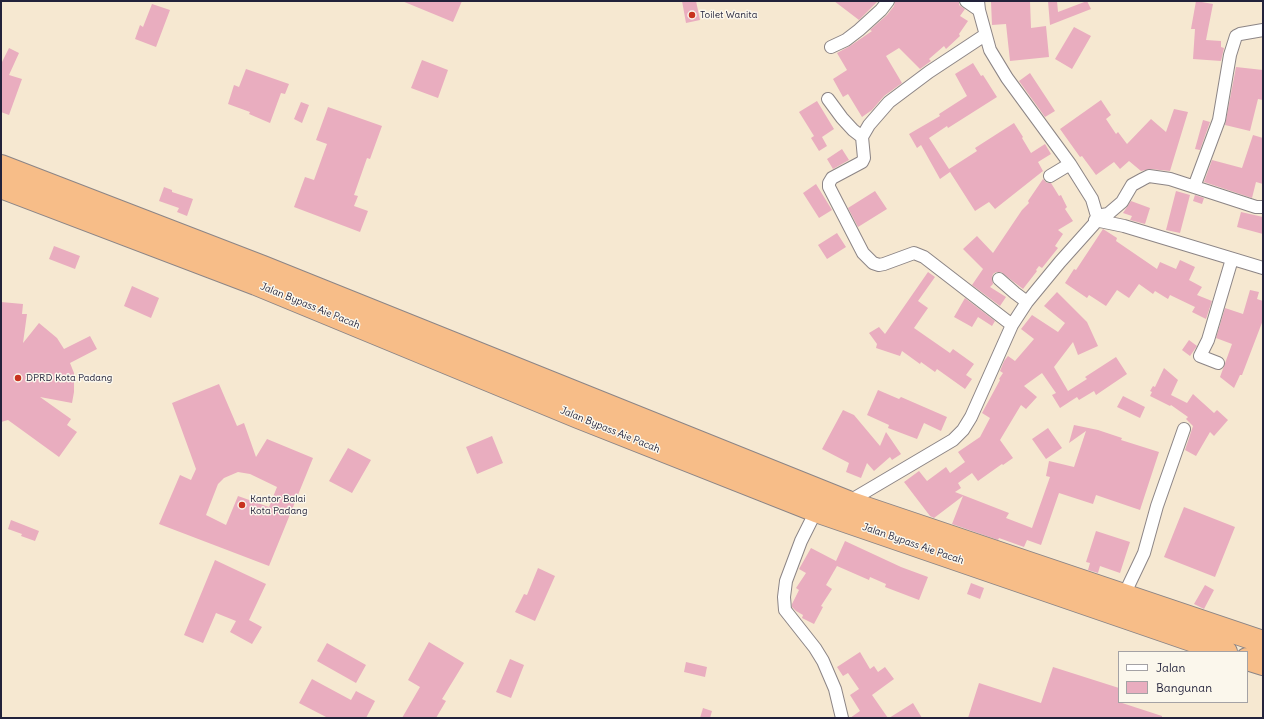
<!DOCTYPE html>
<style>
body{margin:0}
#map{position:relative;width:1264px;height:719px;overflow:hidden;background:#f6e8d1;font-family:Delius,sans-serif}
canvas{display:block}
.frame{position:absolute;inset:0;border:2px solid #22223b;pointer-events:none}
.legend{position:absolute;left:1118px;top:651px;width:130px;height:52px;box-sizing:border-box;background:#fbf7ec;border:1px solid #a4a2a5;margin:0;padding:5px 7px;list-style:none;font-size:12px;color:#22223b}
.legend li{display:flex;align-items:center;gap:8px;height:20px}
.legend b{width:20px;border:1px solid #a4a2a5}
</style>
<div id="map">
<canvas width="1264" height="719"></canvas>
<div class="frame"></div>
<ul class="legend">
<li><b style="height:5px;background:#fff"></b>Jalan</li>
<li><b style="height:11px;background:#e9adbf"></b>Bangunan</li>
</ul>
</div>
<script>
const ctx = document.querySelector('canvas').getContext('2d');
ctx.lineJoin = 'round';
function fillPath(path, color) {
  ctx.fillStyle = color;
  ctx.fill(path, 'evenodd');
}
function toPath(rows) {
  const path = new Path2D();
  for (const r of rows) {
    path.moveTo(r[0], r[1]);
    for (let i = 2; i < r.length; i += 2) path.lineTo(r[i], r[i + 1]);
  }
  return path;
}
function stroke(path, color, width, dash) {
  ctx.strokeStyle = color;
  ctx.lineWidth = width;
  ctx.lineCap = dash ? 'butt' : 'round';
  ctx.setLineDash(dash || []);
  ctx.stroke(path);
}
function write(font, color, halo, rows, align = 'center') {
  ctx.font = font + ' Delius,sans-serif';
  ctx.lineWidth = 3;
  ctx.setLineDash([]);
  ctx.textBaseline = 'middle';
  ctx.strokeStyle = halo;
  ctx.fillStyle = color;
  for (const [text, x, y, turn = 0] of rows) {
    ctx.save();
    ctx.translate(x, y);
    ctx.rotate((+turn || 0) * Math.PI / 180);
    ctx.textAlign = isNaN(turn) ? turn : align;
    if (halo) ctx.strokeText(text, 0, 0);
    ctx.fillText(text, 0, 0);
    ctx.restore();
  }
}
fillPath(toPath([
 [402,1,462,1,453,22],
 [682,1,696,1,700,20,686,23],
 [834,1,878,1,859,20],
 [895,1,959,1,959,5,965,9,960,16,968,21,959,34,960,36,946,49,944,46,929,59,931,61,920,69,899,48,886,56,902,83,884,96,872,110,862,117,848,94,843,97,833,79,847,70,837,53,850,46,872,31,870,30,887,15,894,6],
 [1011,1,1030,1,1031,28,1046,26,1049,57,1010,61,1006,24,992,25,991,2],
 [1048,1,1057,1,1058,12,1087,1,1091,9,1050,25],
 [1196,1,1213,4,1206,40,1221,41,1221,47,1224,48,1221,61,1193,59,1195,29,1191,29],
 [152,4,170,10,156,47,135,39,140,25,143,27],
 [1074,27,1091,36,1072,69,1055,59],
 [9,48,19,53,9,75,22,79,9,115,1,112,1,64],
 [422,60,448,70,438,98,411,88],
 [973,63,981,76,983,75,997,97,948,128,947,126,929,138,949,169,977,151,975,148,1014,123,1023,137,1022,138,1031,153,1045,144,1051,154,1038,162,1043,171,995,209,989,202,975,211,950,172,940,179,921,145,917,148,909,134,940,116,939,114,967,96,955,74],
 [1236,67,1263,70,1263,100,1258,99,1250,131,1225,125],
 [246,69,289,84,285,94,281,93,270,123,249,114,250,112,228,104,234,85,239,87],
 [1030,73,1055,111,1045,117,1019,81],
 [1101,100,1111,115,1106,119,1116,134,1118,132,1127,144,1151,119,1166,132,1174,109,1188,112,1170,171,1150,169,1141,171,1129,161,1120,169,1114,162,1096,175,1082,156,1080,157,1060,129],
 [817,101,834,129,822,137,827,146,819,151,811,138,814,136,799,112],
 [301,102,309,105,302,123,294,119],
 [328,107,382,126,370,159,367,158,354,195,358,196,354,206,368,211,360,232,294,207,305,177,314,180,327,144,316,140],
 [1203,120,1210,122,1200,150,1195,149],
 [1253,135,1263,138,1263,184,1256,182,1252,198,1204,182,1212,160,1242,168],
 [842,149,849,160,833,169,827,159],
 [1043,179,1047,183,1051,183,1059,196,1061,195,1067,207,1065,209,1073,221,1058,230,1063,234,1055,246,1058,248,1042,268,1039,266,1036,270,1037,271,1023,289,1001,272,996,272,993,274,992,278,993,284,990,287,1006,297,1000,306,972,285,983,269,963,249,977,236,993,253,1022,210,1029,203,1028,201],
 [816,184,832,210,819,218,803,193],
 [164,187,172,190,172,192,193,199,187,216,177,212,179,208,159,201],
 [875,191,887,209,858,227,848,208],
 [1176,191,1190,195,1180,233,1166,230],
 [1195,195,1204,198,1202,204,1193,201],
 [1131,201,1150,208,1145,224,1130,220,1132,216,1123,213],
 [1241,212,1263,217,1263,234,1237,227],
 [1103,229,1117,238,1116,241,1157,269,1160,262,1176,269,1180,260,1195,267,1189,280,1202,287,1197,295,1212,301,1206,319,1192,312,1195,307,1170,295,1168,299,1155,291,1153,294,1139,284,1129,298,1117,290,1106,306,1089,295,1087,298,1065,283,1074,269,1076,270],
 [837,233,846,247,827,259,818,245],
 [54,246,80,256,75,269,49,259],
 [928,272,935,277,918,301,928,308,914,328,950,353,953,349,974,364,966,375,972,379,965,389,937,369,935,372,921,362,920,364,902,351,900,356,876,348,877,344,869,333,879,327,885,334],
 [132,286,159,298,151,318,124,306],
 [1250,290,1259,292,1257,299,1263,301,1263,320,1242,375,1240,375,1234,388,1220,377,1232,344,1216,338,1225,308,1243,314],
 [1057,292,1087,322,1098,346,1078,355,1073,342,1054,367,1068,391,1087,379,1085,377,1116,357,1127,374,1096,395,1094,391,1079,400,1077,397,1060,408,1052,395,1056,393,1042,373,1024,386,1037,397,1026,409,1021,405,1000,440,1013,458,1003,465,1002,464,978,481,972,473,958,483,961,488,955,492,1009,513,1006,518,1032,528,1050,477,1046,476,1049,461,1074,467,1086,431,1069,443,1074,425,1098,430,1122,438,1121,440,1159,452,1140,510,1096,495,1093,504,1059,493,1041,545,1027,540,1024,547,999,538,998,540,952,524,963,496,934,518,930,516,904,482,919,471,927,481,946,467,950,473,965,462,958,452,980,437,990,418,982,413,1000,380,999,379,1003,373,1000,371,1004,361,1008,356,1015,361,1034,339,1021,329,1032,315,1058,332,1065,323,1044,306],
 [965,298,995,321,992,326,978,317,972,327,954,317],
 [1,302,23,304,22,314,27,314,23,343,39,323,57,338,64,349,90,336,97,349,70,363,74,373,74,392,72,403,40,397,71,419,67,425,77,432,59,457,8,420,1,422],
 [1189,340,1197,346,1190,356,1182,350],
 [1164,368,1178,380,1171,395,1187,403,1193,394,1214,413,1217,410,1228,420,1214,436,1210,432,1196,456,1185,450,1193,426,1186,419,1188,417,1171,405,1170,406,1150,396,1152,392,1150,391,1153,386,1155,387],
 [219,384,237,426,244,423,256,457,267,439,313,458,269,566,159,524,180,475,191,480,196,469,172,403],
 [238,472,250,474,277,487,269,507,238,496,226,525,206,515,218,484,224,478],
 [878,390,899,399,901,397,947,417,941,431,924,423,917,439,888,428,889,425,867,415],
 [1123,396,1145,407,1140,418,1117,407],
 [843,410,854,415,880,446,886,432,901,454,892,460,890,457,874,471,867,463,861,478,846,472,849,463,822,449],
 [1048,428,1062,448,1046,459,1032,439],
 [492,436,503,463,477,474,466,447],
 [348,448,371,460,352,493,329,481],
 [1184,507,1235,527,1215,577,1164,557],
 [11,520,39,531,35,541,21,536,22,534,8,529],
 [1096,531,1130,542,1120,573,1100,566,1098,573,1088,570,1090,563,1086,562],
 [845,541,901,567,928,577,919,600,885,587,886,584,870,577,869,580,837,566,826,585,832,589,821,606,823,607,814,624,802,618,803,615,796,611,792,607,792,604,799,590,796,588,806,573,799,569,811,548,836,561],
 [215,560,266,584,249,620,262,627,252,644,230,632,236,621,216,613,203,643,184,635],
 [538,568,555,576,535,621,515,612,524,594,527,595],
 [971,583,984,588,980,599,967,594],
 [1205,585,1214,590,1204,609,1194,604],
 [429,642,464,663,442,699,446,701,436,718,402,718,420,687,408,680],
 [327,643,366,665,356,683,317,661],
 [860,652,870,669,874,666,878,672,885,667,894,679,872,695,888,718,850,718,860,711,850,695,859,689,848,673,843,676,837,667],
 [510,659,524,665,511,698,496,692],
 [686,662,707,667,705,677,684,672],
 [1053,667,1119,688,1119,702,1162,716,1162,718,968,718,979,683,1041,703],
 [312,679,351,700,356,691,375,701,366,718,328,718,299,703],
 [913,703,922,718,889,718],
 [703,708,712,711,710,718,700,718]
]), '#e9adbf');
const street = toPath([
 [966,1,979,10],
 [985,35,929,72,889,102,869,125,862,137,864,158,862,162,832,178,829,183,829,187,863,253,873,263,879,265,884,264,914,253,924,257,1012,325],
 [831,47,846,40,859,30,881,10,888,1],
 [828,99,842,118,853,130,862,137],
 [1050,176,1070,164],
 [1194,187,1219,120,1230,55,1236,36,1240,34,1263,30],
 [1097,216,1108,214,1122,202,1132,185,1143,179,1149,176,1170,179,1256,207,1263,207],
 [1095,220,1124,226,1263,268],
 [999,279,1015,293,1027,302],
 [1218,363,1200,356,1208,340,1232,259],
 [848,502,953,440,963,430,971,417,1012,325,1027,302,1060,262,1094,224,1097,216,1092,199,1070,164,1007,78,990,50,979,10,978,1],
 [816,511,801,541,786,581,784,597,785,610,815,648,823,661,835,689,842,718],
 [1124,595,1144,553,1157,506,1184,429]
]);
const highway = toPath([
 [1,166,263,267,848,502,1263,642],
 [1,187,256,284,578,417,816,511,1226,652],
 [1247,659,1263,664]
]);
stroke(street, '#8c8586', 14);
stroke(highway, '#8c8586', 24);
stroke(street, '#fff', 12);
stroke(highway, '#f7bd88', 22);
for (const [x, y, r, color] of [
 [692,15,4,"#c8321e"],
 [18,378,4,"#c8321e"],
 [242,505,4,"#c8321e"]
]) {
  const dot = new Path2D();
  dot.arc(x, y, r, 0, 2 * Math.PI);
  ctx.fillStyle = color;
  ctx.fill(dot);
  stroke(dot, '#fbf7ec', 1.5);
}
write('10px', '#22223b', '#fbf7ec', [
 ["Toilet Wanita",700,15],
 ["DPRD Kota Padang",26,378],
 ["Kantor Balai",250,499],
 ["Kota Padang",250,511]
], 'left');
write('10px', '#22223b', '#fbf7ec', [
 ["Jalan Bypass Aie Pacah",310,306,22],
 ["Jalan Bypass Aie Pacah",610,430,22],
 ["Jalan Bypass Aie Pacah",913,544,19]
]);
</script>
